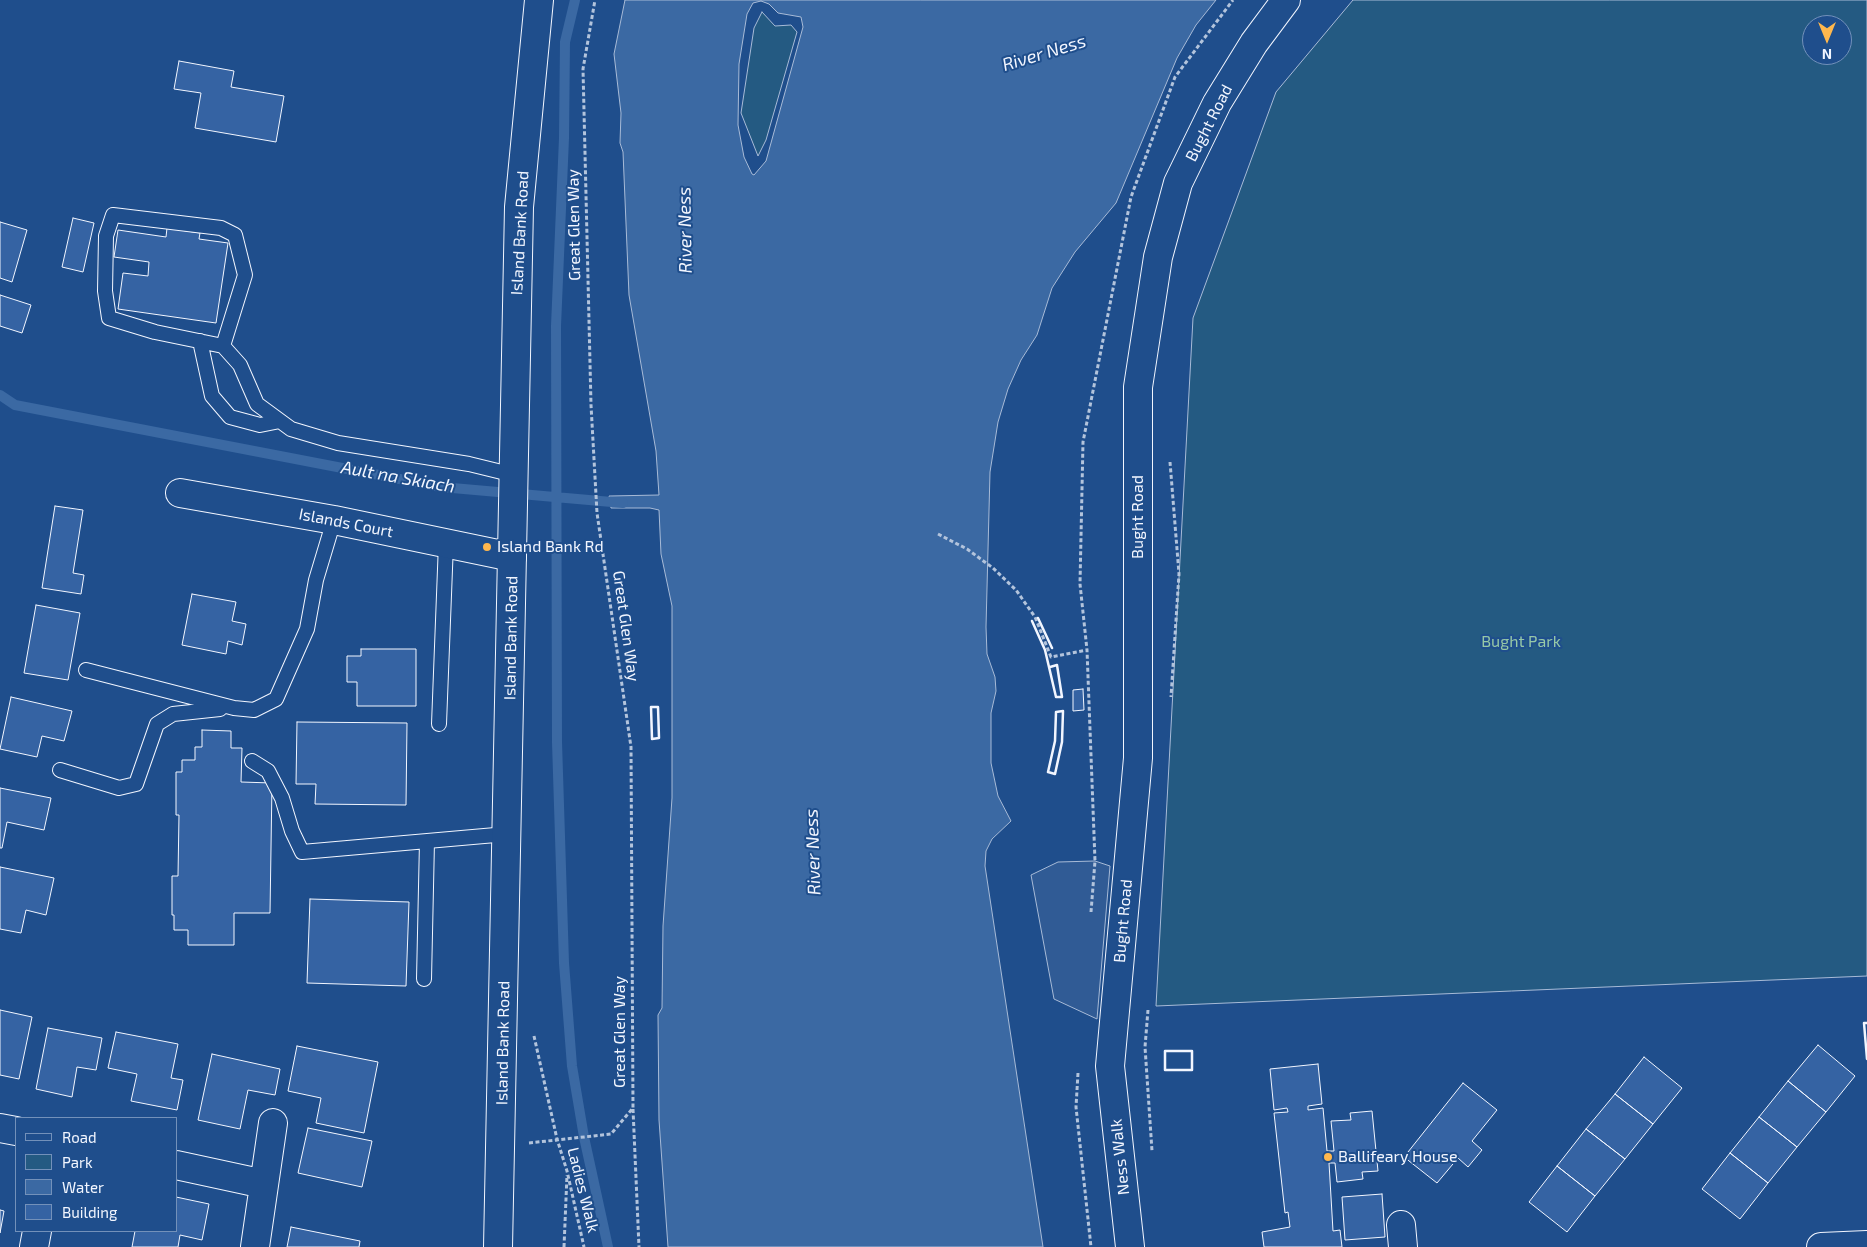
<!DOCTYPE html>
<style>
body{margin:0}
#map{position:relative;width:1867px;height:1247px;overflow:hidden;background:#1f4e8c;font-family:"Exo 2",sans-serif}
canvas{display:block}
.legend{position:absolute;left:15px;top:1117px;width:162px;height:115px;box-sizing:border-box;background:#1f4e8c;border:1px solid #7391ba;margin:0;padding:6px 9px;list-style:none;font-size:15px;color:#f2f6ff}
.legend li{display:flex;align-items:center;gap:10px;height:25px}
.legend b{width:25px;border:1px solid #7391ba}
.north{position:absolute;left:1802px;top:15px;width:50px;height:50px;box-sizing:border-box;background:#1f4e8c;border:1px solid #7391ba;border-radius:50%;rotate:180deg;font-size:14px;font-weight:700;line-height:20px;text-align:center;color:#f2f6ff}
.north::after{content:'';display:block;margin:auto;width:18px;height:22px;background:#ffb74d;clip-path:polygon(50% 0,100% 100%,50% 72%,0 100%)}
</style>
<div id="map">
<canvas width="1867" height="1247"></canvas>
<ul class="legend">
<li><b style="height:6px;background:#1f4e8c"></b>Road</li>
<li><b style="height:14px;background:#245a82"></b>Park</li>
<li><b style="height:14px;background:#3b69a3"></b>Water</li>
<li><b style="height:14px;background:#3563a3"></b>Building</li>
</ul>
<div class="north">N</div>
</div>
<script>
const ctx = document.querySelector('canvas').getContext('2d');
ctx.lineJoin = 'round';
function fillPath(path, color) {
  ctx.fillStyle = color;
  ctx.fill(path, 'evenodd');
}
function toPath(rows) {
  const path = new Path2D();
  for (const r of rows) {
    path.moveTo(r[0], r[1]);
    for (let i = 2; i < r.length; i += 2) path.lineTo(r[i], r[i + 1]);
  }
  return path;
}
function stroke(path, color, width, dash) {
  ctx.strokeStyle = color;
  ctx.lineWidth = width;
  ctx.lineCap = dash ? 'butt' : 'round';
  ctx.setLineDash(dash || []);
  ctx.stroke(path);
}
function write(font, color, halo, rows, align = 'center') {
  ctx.font = font + ' "Exo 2",sans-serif';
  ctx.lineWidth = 4;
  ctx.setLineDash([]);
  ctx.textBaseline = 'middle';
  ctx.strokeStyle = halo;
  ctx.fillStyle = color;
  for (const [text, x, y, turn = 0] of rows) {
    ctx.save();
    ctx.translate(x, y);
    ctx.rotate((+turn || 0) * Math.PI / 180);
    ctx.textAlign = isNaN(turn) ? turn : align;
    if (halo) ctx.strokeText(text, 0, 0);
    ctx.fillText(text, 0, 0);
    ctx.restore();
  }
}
const green = toPath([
 [1353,0,1867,0,1867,976,1156,1006,1193,318,1276,92,1353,0],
 [1812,25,1842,25,1842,55,1812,55,1812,25],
 [762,12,775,26,791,25,797,32,766,140,758,156,741,113,754,28,762,12]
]);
fillPath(green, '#245a82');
stroke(green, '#a8bbd7', 1);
const parking = toPath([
 [1095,861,1110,866,1097,1019,1054,999,1031,875,1058,862,1095,861]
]);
fillPath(parking, '#305b95');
stroke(parking, '#a8bbd7', 1);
const water = toPath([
 [625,0,1216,0,1196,25,1177,58,1116,203,1075,252,1052,288,1037,335,1021,360,1008,389,998,422,990,472,986,627,987,654,995,677,996,691,991,713,991,763,998,796,1011,821,992,839,986,851,985,866,1043,1247,668,1247,659,1120,658,1015,662,1008,663,926,672,798,672,606,661,554,659,510,650,508,611,508,609,496,659,495,656,451,629,295,623,152,620,143,621,113,614,54,625,0],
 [761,1,769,4,778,13,801,17,803,27,766,161,754,175,752,174,744,157,738,125,739,64,747,14,753,3,761,1]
]);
fillPath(water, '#3b69a3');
stroke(water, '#a8bbd7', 1);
stroke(toPath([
 [575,0,565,42,564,138,556,326,557,742,564,963,572,1066,584,1137,608,1247],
 [0,395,15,405,441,487,623,503]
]), '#3b69a3', 10);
const building = toPath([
 [179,61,234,71,231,87,284,96,276,142,195,128,201,93,174,89,179,61],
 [73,218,94,223,83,272,62,267,73,218],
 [0,222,27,230,12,282,0,278,0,222],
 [167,228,200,233,199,239,228,243,216,323,118,309,123,273,148,276,149,262,114,257,118,230,166,237,167,228],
 [0,295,31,305,22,333,0,326,0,295],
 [55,506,83,510,73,573,84,575,81,594,42,588,55,506],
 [192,594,236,602,232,621,246,624,242,645,228,641,226,654,182,645,192,594],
 [36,605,80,613,68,680,24,673,36,605],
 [361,649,416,649,416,706,357,706,357,682,347,682,347,656,361,656,361,649],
 [1083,689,1084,710,1073,711,1073,690,1083,689],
 [11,697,72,711,64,741,42,736,37,757,0,749,11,697],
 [297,722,407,723,406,805,315,804,316,784,296,784,297,722],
 [202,730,231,731,231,748,242,748,241,782,272,783,270,913,234,913,234,945,188,945,188,930,174,930,174,915,172,915,172,876,178,876,179,815,176,815,176,772,182,772,182,760,195,760,195,747,202,747,202,730],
 [0,788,51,798,44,830,7,822,2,848,0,848,0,788],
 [0,867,54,878,46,915,26,910,21,933,0,929,0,867],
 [310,899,409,902,406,986,307,983,310,899],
 [0,1010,32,1017,19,1079,0,1075,0,1010],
 [48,1028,102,1038,96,1070,77,1067,72,1097,36,1089,48,1028],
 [116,1032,178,1044,171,1078,183,1080,177,1110,131,1101,137,1074,108,1068,116,1032],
 [1818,1045,1855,1076,1826,1112,1788,1081,1818,1045],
 [297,1046,378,1062,364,1133,316,1123,321,1098,288,1091,297,1046],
 [212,1054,280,1069,275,1095,248,1090,240,1129,198,1120,212,1054],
 [1644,1057,1682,1088,1653,1124,1615,1094,1644,1057],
 [1318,1064,1322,1104,1308,1106,1308,1110,1323,1108,1327,1151,1334,1151,1331,1121,1351,1120,1350,1113,1372,1111,1378,1171,1362,1172,1363,1179,1337,1182,1335,1163,1329,1163,1333,1231,1340,1230,1342,1247,1264,1247,1262,1232,1290,1227,1288,1212,1285,1213,1274,1113,1288,1112,1287,1108,1274,1110,1270,1069,1318,1064],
 [1788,1081,1826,1112,1797,1147,1759,1117,1788,1081],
 [1463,1083,1497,1110,1472,1141,1482,1150,1468,1167,1458,1158,1437,1183,1404,1157,1463,1083],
 [1615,1094,1653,1124,1625,1159,1586,1129,1615,1094],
 [1759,1117,1797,1147,1768,1183,1730,1153,1759,1117],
 [308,1128,372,1141,362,1187,298,1173,308,1128],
 [1586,1129,1625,1159,1595,1196,1557,1166,1586,1129],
 [1730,1153,1768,1183,1740,1219,1702,1189,1730,1153],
 [1557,1166,1595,1196,1567,1232,1529,1202,1557,1166],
 [1382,1194,1385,1237,1345,1240,1342,1197,1382,1194],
 [176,1197,209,1204,202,1240,180,1235,178,1247,132,1247,135,1231,176,1231,176,1197],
 [0,1210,4,1211,0,1233,0,1210],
 [291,1227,360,1241,359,1247,287,1247,291,1227]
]);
fillPath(building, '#3563a3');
stroke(building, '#f2f6ff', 1);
const service = toPath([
 [200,341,212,396,230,417,260,425,280,421],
 [223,346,245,275,235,235,221,228,113,215,106,236,105,291,109,318,155,332,223,346,240,365,257,404,291,429,338,443,469,464,514,475],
 [86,670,234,708,254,710,276,699,307,629,316,580,334,520],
 [439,724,446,543],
 [252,761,268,771,282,798,292,831,302,852,507,834],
 [60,770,119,788,136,784,157,724,173,714,220,709],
 [424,979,427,841]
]);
const minor = toPath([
 [180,493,334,520,512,557],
 [0,1128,16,1131],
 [176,1165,264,1184],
 [1401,1225,1403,1247],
 [34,1247,37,1231],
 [255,1247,273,1123],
 [1130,1247,1110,1066,1138,758,1138,387,1158,257,1178,183,1217,103,1254,43,1286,0],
 [1821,1247,1867,1245]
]);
const secondary = toPath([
 [498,1247,519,207,539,0]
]);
stroke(service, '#f2f6ff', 16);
stroke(minor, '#f2f6ff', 30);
stroke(secondary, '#f2f6ff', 30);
stroke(toPath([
 [1170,462,1179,574,1171,697],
 [938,534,967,549,993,568,1016,590,1035,617,1051,657,1087,650],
 [1091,912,1095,861,1087,650,1080,584,1083,442,1131,197,1175,77,1233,0],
 [1148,1010,1145,1047,1152,1151],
 [534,1036,557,1139,567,1171,584,1247],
 [1078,1073,1076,1107,1091,1247],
 [633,1109,639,1247],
 [529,1143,611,1134,633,1108,631,747,597,513,591,405,583,69,595,0],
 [564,1247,567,1175]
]), '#b3c4dc', 3, [4, 2.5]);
stroke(service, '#1f4e8c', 14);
stroke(minor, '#1f4e8c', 28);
stroke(secondary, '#1f4e8c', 28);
stroke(toPath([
 [1038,618,1052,648],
 [1032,621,1045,650,1056,697,1062,697,1057,665,1050,667],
 [651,707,658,707,659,738,652,739,651,707],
 [1063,711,1062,742,1055,774,1048,772,1055,741,1056,712,1063,711],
 [1867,1023,1864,1023,1867,1059],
 [1165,1051,1192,1051,1192,1070,1165,1070,1165,1051]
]), '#f2f6ff', 2.5);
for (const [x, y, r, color] of [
 [487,547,5,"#ffb74d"],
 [1328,1157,5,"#ffb74d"]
]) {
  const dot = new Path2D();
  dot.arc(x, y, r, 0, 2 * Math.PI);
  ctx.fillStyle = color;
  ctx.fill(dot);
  stroke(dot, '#1f4e8c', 2);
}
write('16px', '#f2f6ff', '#1f4e8c', [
 ["Bught Road",1209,123,-63],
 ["Great Glen Way",574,225,-91],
 ["Island Bank Road",520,233,-87],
 ["Bught Road",1138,517,-90],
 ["Islands Court",346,523,11],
 ["Great Glen Way",626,626,82],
 ["Island Bank Road",511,638,-89],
 ["Bught Road",1123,921,-85],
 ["Great Glen Way",620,1032,-90],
 ["Island Bank Road",503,1043,-89],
 ["Ness Walk",1120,1157,-96],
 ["Ladies Walk",583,1190,76]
]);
write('16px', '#f2f6ff', '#1f4e8c', [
 ["Island Bank Rd",497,547],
 ["Ballifeary House",1338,1157]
], 'left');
write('16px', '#97c8a6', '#1f4e8c', [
 ["Bught Park",1521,642]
]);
write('italic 18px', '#f2f6ff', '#1f4e8c', [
 ["River Ness",1044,53,-17],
 ["River Ness",685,230,-91],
 ["Ault na Skiach",398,477,10],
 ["River Ness",813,852,-92]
]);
</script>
